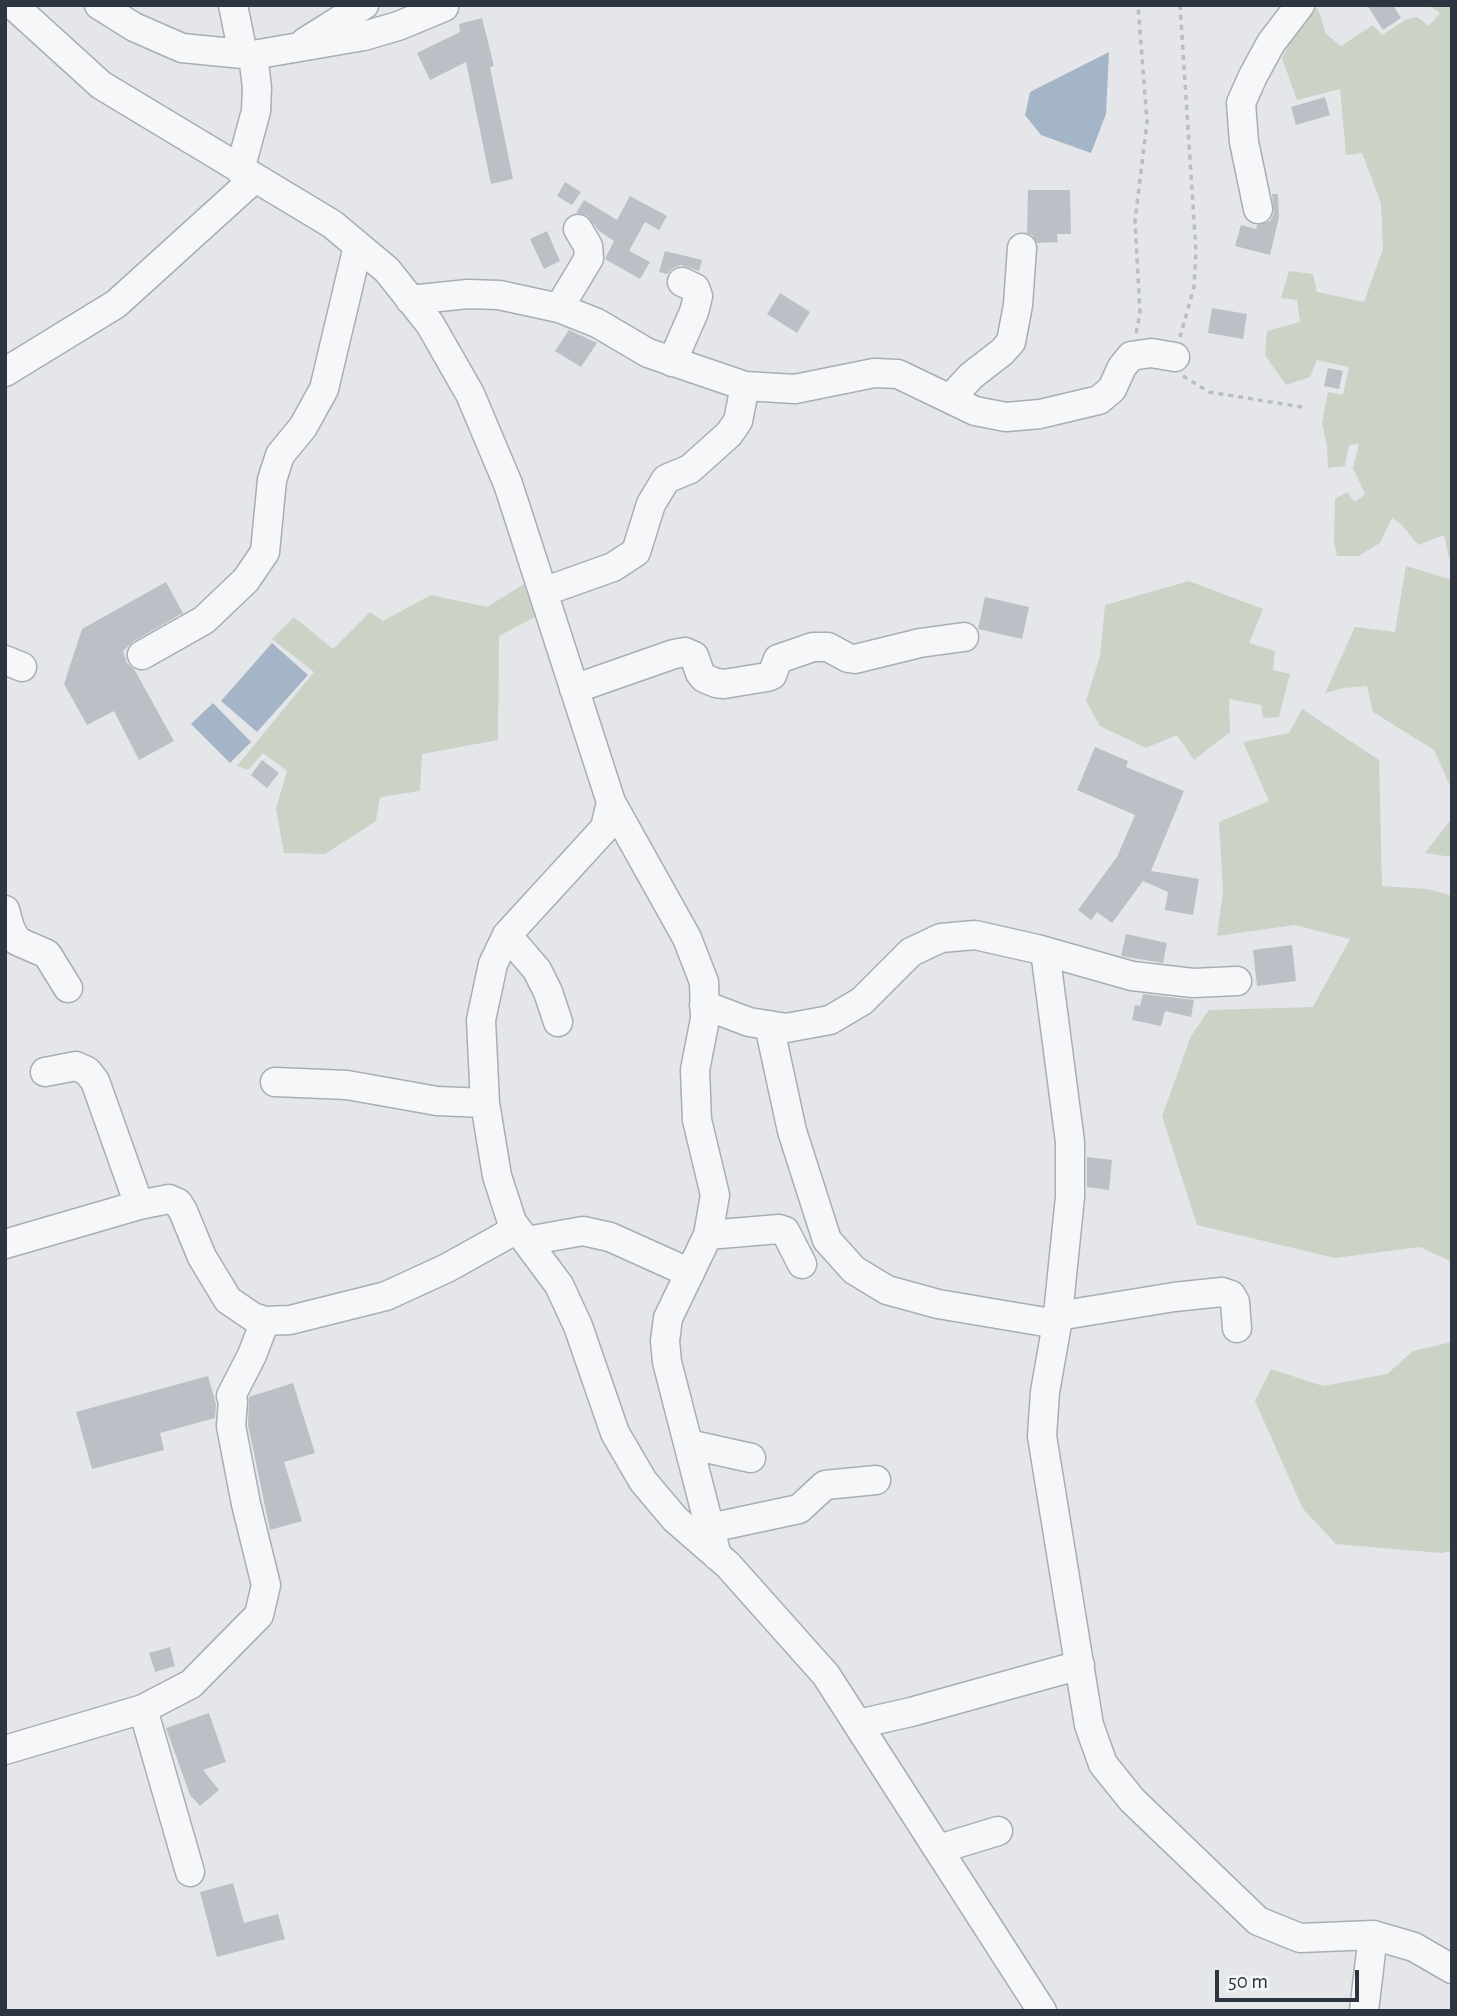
<!DOCTYPE html>
<style>
body{margin:0}
#map{position:relative;width:1457px;height:2016px;overflow:hidden;background:#e4e6ea;font-family:"Alegreya Sans",sans-serif}
canvas{display:block}
.frame{position:absolute;inset:0;border:7px solid #2d3541;pointer-events:none}
.scale{position:absolute;left:1215px;top:1970px;width:144px;height:32px;box-sizing:border-box;border:4px solid #2d3541;border-top:0;padding-left:9px;font-size:21px;line-height:24px;white-space:nowrap;color:#2d3541;-webkit-text-stroke:5px #f3f5f8;paint-order:stroke}
</style>
<div id="map">
<canvas width="1457" height="2016"></canvas>
<div class="frame"></div>
<div class="scale">50 m</div>
</div>
<script>
const ctx = document.querySelector('canvas').getContext('2d');
ctx.lineJoin = 'round';
function fillPath(path, color) {
  ctx.fillStyle = color;
  ctx.fill(path, 'evenodd');
}
function toPath(rows) {
  const path = new Path2D();
  for (const r of rows) {
    path.moveTo(r[0], r[1]);
    for (let i = 2; i < r.length; i += 2) path.lineTo(r[i], r[i + 1]);
  }
  return path;
}
function stroke(path, color, width, dash) {
  ctx.strokeStyle = color;
  ctx.lineWidth = width;
  ctx.lineCap = dash ? 'butt' : 'round';
  ctx.setLineDash(dash || []);
  ctx.stroke(path);
}
fillPath(toPath([
 [1428,5,1452,5,1452,558,1449,558,1444,535,1418,545,1401,524,1392,518,1380,543,1358,556,1337,556,1334,541,1335,499,1347,492,1355,502,1365,494,1353,468,1359,444,1349,445,1345,466,1328,468,1327,446,1322,423,1328,392,1343,395,1349,367,1317,360,1310,377,1286,385,1265,355,1267,331,1300,322,1297,300,1281,298,1289,271,1313,274,1317,292,1364,302,1383,249,1381,203,1362,153,1346,155,1340,89,1297,100,1282,58,1310,6,1318,9,1326,34,1341,46,1373,25,1382,35,1405,20,1417,17,1429,26,1440,13],
 [1406,566,1452,580,1452,790,1434,750,1373,712,1367,686,1343,688,1325,693,1355,627,1395,632],
 [1189,581,1263,609,1249,643,1275,651,1273,670,1290,674,1279,717,1263,718,1261,705,1229,699,1230,732,1194,760,1177,735,1146,748,1100,726,1086,701,1100,656,1105,605],
 [524,584,535,617,499,636,498,740,422,754,420,791,380,797,376,821,325,854,284,853,276,809,287,771,263,753,248,770,237,766,314,672,272,639,294,617,333,649,370,612,383,621,431,595,487,607],
 [1302,709,1379,760,1382,886,1428,889,1452,896,1452,1262,1420,1247,1335,1258,1197,1225,1162,1116,1191,1036,1209,1010,1313,1007,1350,939,1295,925,1217,936,1223,891,1219,822,1269,801,1243,742,1289,733],
 [1452,818,1452,857,1425,853],
 [1452,1342,1452,1551,1442,1553,1336,1544,1303,1509,1255,1401,1271,1369,1323,1386,1387,1374,1413,1351]
]), '#cad3c6');
fillPath(toPath([
 [1109,52,1106,114,1091,153,1041,135,1025,115,1030,92],
 [272,643,308,675,257,732,221,701],
 [213,703,251,742,230,763,191,724]
]), '#a3b5c6');
fillPath(toPath([
 [1367,5,1393,5,1401,18,1383,30],
 [482,18,494,66,490,67,513,179,491,184,466,62,430,80,417,53,460,32,459,24],
 [1325,97,1330,115,1296,125,1291,107],
 [565,182,581,192,572,205,557,196],
 [1028,190,1070,190,1071,234,1057,234,1058,242,1037,243,1032,235,1027,233],
 [1272,194,1278,194,1279,217,1270,255,1235,246,1241,225,1256,229,1257,225,1270,221,1274,214],
 [630,196,667,216,659,230,645,222,629,251,650,262,640,279,605,259,614,241,599,231,587,215,576,213,584,200,617,220],
 [547,231,560,261,544,269,530,239],
 [665,251,702,260,699,271,681,265,673,268,667,274,659,272],
 [780,293,810,312,797,333,767,314],
 [1212,308,1247,314,1243,339,1208,333],
 [569,330,597,343,581,367,555,351],
 [1328,368,1343,371,1339,389,1324,386],
 [166,582,183,613,134,641,123,651,127,663,134,669,174,741,139,760,114,711,87,725,64,684,82,629],
 [985,597,1029,607,1022,639,978,629],
 [1095,747,1128,761,1126,767,1184,791,1151,871,1199,879,1193,915,1165,910,1168,892,1143,881,1112,923,1097,912,1091,920,1078,910,1117,857,1135,815,1077,790],
 [262,760,279,773,267,788,251,775],
 [1126,934,1167,943,1163,963,1121,956],
 [1292,945,1296,981,1257,986,1253,950],
 [1143,994,1194,1000,1191,1017,1165,1011,1161,1026,1132,1020,1135,1005,1140,1006],
 [1087,1157,1112,1160,1109,1190,1087,1187],
 [208,1376,216,1404,215,1418,160,1433,164,1450,92,1469,76,1412],
 [293,1383,315,1453,284,1462,302,1521,270,1530,248,1425,249,1397],
 [170,1647,175,1666,155,1672,149,1653],
 [209,1713,226,1762,203,1770,219,1790,200,1806,190,1795,166,1728],
 [233,1883,244,1923,278,1914,285,1939,217,1957,200,1892]
]), '#bbc0c6');
const minor = toPath([
 [13,5,101,85,332,224,387,270,430,324,470,394,508,484,611,802,605,828,507,935,493,964,481,1020,485,1103,497,1176,512,1222,559,1285,578,1326,615,1433,643,1481,675,1519,728,1565,826,1675,1042,2011],
 [99,5,134,27,182,48,253,55,364,36,398,26,444,7],
 [233,5,243,54],
 [305,42,364,5],
 [240,170,256,111,257,88,253,55],
 [1258,209,1244,142,1241,103,1253,76,1271,43,1300,5],
 [410,300,468,294,499,295,559,308,597,323,648,353,745,386,795,389,874,373,898,374,975,411,1006,417,1040,414,1099,400,1112,389,1122,367,1131,356,1151,353,1175,357],
 [559,308,589,258,588,246,578,229],
 [672,362,694,312,698,296,695,288,682,282],
 [5,372,116,304,255,178],
 [950,399,971,376,1002,352,1011,342,1018,305,1022,248],
 [543,592,613,567,636,552,651,504,666,479,690,469,729,434,738,421,745,386],
 [142,655,204,620,246,580,265,552,272,480,280,455,303,427,324,389,358,246],
 [5,660,22,667],
 [574,689,674,654,685,652,694,656,700,673,704,678,716,683,724,684,767,677,772,675,778,659,813,647,828,647,848,658,855,659,920,643,964,637],
 [611,802,687,938,704,982,705,1019,695,1070,697,1120,715,1195,708,1235,668,1318,665,1341,667,1362,717,1556],
 [5,910,10,928,17,941,47,954,68,988],
 [507,935,537,970,548,992,558,1022],
 [1045,951,1070,1142,1070,1197,1057,1324,1045,1392,1042,1436,1089,1725,1103,1764,1132,1800,1258,1921,1300,1938,1373,1935,1414,1947,1452,1969],
 [704,1005,749,1022,786,1028,830,1020,862,1001,911,952,941,938,975,935,1037,949,1132,976,1193,983,1237,981],
 [769,1025,792,1131,827,1240,854,1270,887,1290,938,1304,1057,1324],
 [45,1072,76,1066,87,1071,95,1081,139,1205],
 [275,1082,347,1085,437,1101,485,1103],
 [708,1235,779,1229,785,1231,802,1264],
 [527,1241,583,1231,610,1237,690,1273],
 [5,1244,139,1205,169,1199,178,1203,183,1211,202,1257,228,1300,253,1317,265,1321,290,1320,386,1296,447,1268,517,1229],
 [1058,1316,1174,1297,1222,1292,1231,1295,1235,1302,1237,1328],
 [688,1444,751,1458],
 [710,1528,799,1509,825,1485,876,1480],
 [143,1709,190,1872],
 [858,1724,911,1712,1080,1665],
 [5,1750,143,1709,191,1684,259,1615,266,1585,246,1504,231,1426,233,1401,231,1396,252,1355,265,1321],
 [939,1849,998,1831],
 [1364,2011,1373,1935]
]);
stroke(minor, '#a9adb4', 31);
stroke(toPath([
 [1180,5,1196,252,1194,287,1180,337],
 [1136,333,1140,314,1135,221,1147,122,1138,5],
 [1183,376,1209,392,1302,407]
]), '#babdc2', 3.5, [5, 5]);
stroke(minor, '#f6f7f9', 28);
</script>
